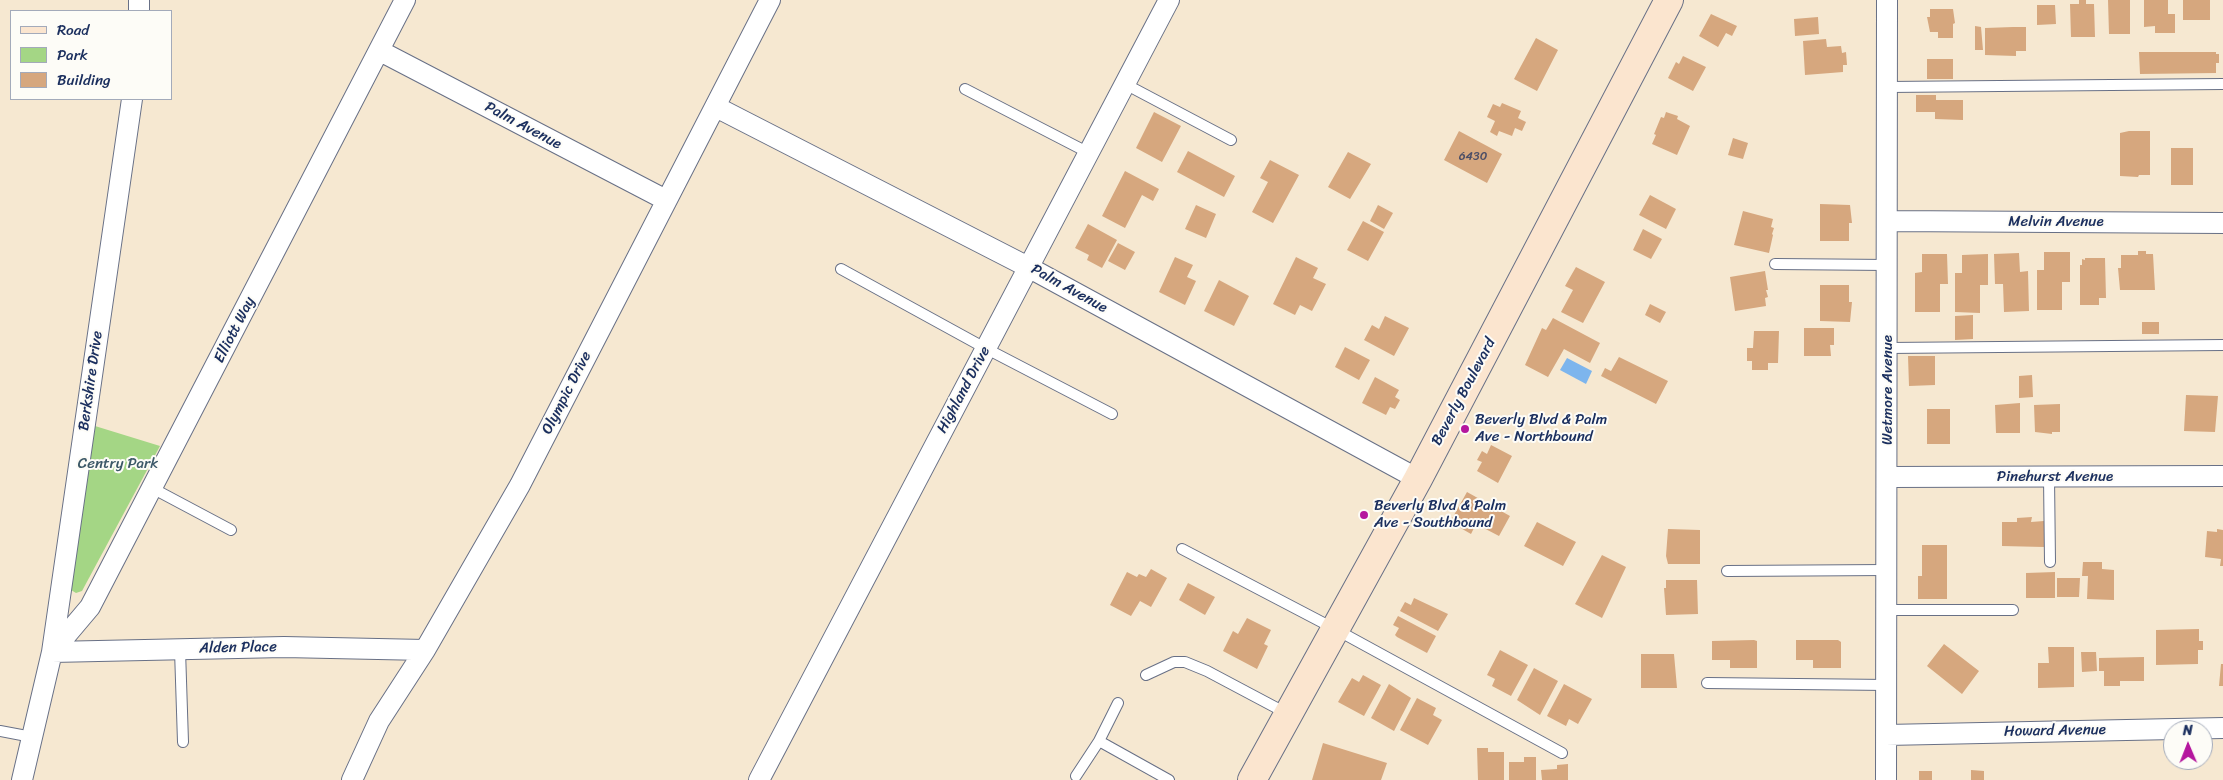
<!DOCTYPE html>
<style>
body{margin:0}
#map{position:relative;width:2223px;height:780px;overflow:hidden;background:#f6e8d1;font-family:Sriracha,sans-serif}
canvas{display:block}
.legend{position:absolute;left:10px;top:10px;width:162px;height:90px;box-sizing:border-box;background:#fdfcf7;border:1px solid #a3aaba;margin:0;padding:6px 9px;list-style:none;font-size:15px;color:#1b2f5e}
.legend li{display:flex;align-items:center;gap:10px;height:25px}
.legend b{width:25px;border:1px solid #a3aaba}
.north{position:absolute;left:2163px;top:720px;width:50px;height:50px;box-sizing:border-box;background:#fdfcf7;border:1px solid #a3aaba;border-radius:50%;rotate:359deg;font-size:14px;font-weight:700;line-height:20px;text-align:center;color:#1b2f5e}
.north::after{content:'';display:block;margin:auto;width:18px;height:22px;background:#b5179e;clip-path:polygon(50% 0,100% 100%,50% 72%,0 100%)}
</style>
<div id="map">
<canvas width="2223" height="780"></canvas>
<ul class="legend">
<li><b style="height:6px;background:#fbe5cf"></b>Road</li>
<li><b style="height:14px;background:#a4d685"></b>Park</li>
<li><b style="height:14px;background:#d6a77e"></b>Building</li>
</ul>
<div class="north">N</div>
</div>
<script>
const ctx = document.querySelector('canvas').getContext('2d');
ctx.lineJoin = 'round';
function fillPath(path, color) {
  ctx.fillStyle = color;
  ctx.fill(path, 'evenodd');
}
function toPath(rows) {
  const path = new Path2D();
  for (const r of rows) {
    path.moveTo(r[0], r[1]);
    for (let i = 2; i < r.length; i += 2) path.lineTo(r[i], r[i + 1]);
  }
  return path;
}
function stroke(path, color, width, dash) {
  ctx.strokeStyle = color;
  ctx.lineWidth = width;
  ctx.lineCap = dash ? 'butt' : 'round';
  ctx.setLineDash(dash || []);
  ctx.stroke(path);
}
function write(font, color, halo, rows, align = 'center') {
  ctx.font = font + ' Sriracha,sans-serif';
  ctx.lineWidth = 4;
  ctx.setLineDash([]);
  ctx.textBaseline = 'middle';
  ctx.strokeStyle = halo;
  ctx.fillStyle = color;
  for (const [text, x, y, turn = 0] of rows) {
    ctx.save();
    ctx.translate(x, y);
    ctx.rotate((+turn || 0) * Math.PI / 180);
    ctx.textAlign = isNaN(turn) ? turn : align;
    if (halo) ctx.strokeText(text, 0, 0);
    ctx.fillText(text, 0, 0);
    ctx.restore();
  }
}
fillPath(toPath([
 [95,426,160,446,82,591,76,593,71,590]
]), '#a4d685');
fillPath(toPath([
 [1567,358,1592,371,1586,384,1560,370]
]), '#7db5ed');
fillPath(toPath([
 [2079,0,2086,0,2086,4,2094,4,2095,37,2071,37,2070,4,2079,4],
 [2108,0,2130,0,2130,34,2109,34],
 [2144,0,2168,0,2168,14,2175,14,2175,33,2155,33,2155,26,2144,27],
 [2183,0,2210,0,2210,20,2183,20],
 [2037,5,2055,5,2056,24,2037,25],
 [1930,9,1953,9,1955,23,1953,24,1953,38,1938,38,1938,32,1930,32,1927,17,1930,17],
 [1711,14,1737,26,1732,36,1726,33,1718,47,1699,36],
 [1818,17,1819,34,1795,36,1794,19],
 [1975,26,1981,27,1983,50,1975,50],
 [2013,27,2026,27,2026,51,2016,51,2016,56,1985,55,1985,28],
 [1536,38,1558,50,1537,91,1514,79],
 [1826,39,1827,47,1841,46,1842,53,1846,52,1847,65,1843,65,1843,72,1805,75,1803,41],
 [2139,52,2216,52,2216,54,2219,54,2219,63,2216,63,2216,73,2140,74],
 [1683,56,1706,67,1693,91,1668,78,1676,62,1679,64],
 [1927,59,1953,59,1953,79,1927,79],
 [1916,95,1936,95,1936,100,1963,100,1963,120,1935,119,1935,112,1916,112],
 [1502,103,1521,111,1518,118,1526,122,1522,131,1515,128,1512,136,1499,131,1497,136,1490,132,1495,121,1487,117,1493,104,1500,107],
 [1154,112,1181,126,1162,162,1136,148],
 [1666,112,1678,116,1677,119,1690,126,1677,155,1652,144,1656,135,1654,134,1661,117,1664,118],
 [1459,131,1502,154,1487,183,1444,160],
 [2129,131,2150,131,2150,175,2139,175,2138,177,2120,176,2120,133],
 [1733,138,1748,143,1743,159,1728,155],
 [2171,148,2193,148,2193,185,2171,185],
 [1188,151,1235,176,1224,197,1177,172],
 [1348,152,1371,164,1350,199,1328,187],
 [1270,160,1299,175,1273,223,1252,212,1268,182,1260,178],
 [1125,171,1159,189,1153,201,1142,195,1125,228,1102,216],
 [1650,195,1676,209,1666,229,1639,215],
 [1820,204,1850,205,1852,223,1849,223,1849,241,1820,241],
 [1196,205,1216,214,1206,238,1185,229],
 [1378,205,1393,213,1384,229,1370,221],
 [1743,211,1773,219,1771,227,1774,228,1772,234,1773,235,1769,253,1734,245],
 [1363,221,1384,232,1368,261,1347,250],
 [1088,224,1117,240,1102,268,1087,260,1089,255,1075,248],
 [1643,229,1662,239,1651,259,1633,250],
 [1118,243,1135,252,1125,270,1108,261],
 [2138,251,2146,251,2146,254,2153,254,2155,290,2120,290,2118,268,2121,268,2121,255,2138,255],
 [2044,252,2070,252,2070,282,2062,282,2062,310,2037,310,2037,270,2044,270],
 [2019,253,2020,272,2028,271,2029,311,2004,312,2003,284,1995,284,1994,254],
 [1922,254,1947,254,1948,284,1940,284,1940,312,1915,312,1915,273,1922,272],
 [1988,254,1988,285,1980,285,1980,313,1955,312,1955,273,1962,273,1962,255],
 [1175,257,1193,265,1187,277,1196,281,1185,305,1159,292],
 [1296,257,1318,268,1313,278,1326,284,1312,311,1300,305,1295,315,1273,304],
 [2085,258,2105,258,2106,298,2099,298,2099,305,2080,305,2080,265,2082,265,2082,259,2085,260],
 [1576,267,1605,282,1583,323,1561,312,1573,290,1565,286],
 [1765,271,1768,290,1766,290,1768,297,1765,298,1766,306,1735,311,1730,277],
 [1219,280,1249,296,1234,326,1204,311],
 [1820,285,1849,285,1849,302,1852,302,1850,322,1820,321],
 [1650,304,1666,312,1660,323,1645,315],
 [1973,315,1973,339,1955,340,1955,316],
 [1385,316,1409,328,1394,356,1364,340,1372,325,1379,329],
 [1553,318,1600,343,1590,363,1564,349,1548,377,1525,365,1542,328,1546,330],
 [2142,322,2159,322,2159,334,2142,334],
 [1804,328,1834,328,1834,345,1830,345,1831,356,1804,356],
 [1754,331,1779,331,1778,363,1768,363,1768,370,1752,370,1752,361,1747,361,1747,348,1753,348],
 [1345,347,1370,360,1359,380,1335,367],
 [1908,356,1935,356,1935,385,1909,386],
 [1619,357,1668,381,1656,404,1601,376,1605,368,1611,371],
 [2032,375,2033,397,2019,398,2019,376],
 [1375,377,1399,390,1395,397,1400,400,1395,409,1390,407,1386,415,1362,403],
 [2186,395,2218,396,2215,432,2184,431],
 [2020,403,2020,433,1996,433,1995,405],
 [2060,404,2060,432,2052,432,2052,434,2035,432,2034,405],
 [1927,409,1950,409,1950,444,1927,444],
 [1491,445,1512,456,1498,483,1477,471,1482,462,1477,460,1482,451,1487,454],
 [1467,492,1510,516,1499,536,1476,524,1471,534,1450,522],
 [2032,517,2031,522,2044,521,2044,547,2002,546,2002,522,2017,522,2017,518],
 [1537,522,1576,542,1563,566,1524,546],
 [1668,529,1700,530,1700,564,1668,564,1666,556],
 [2217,529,2223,530,2223,566,2220,566,2221,559,2205,557,2207,531,2217,532],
 [1922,545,1947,545,1947,599,1918,599,1918,576,1922,576],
 [1602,555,1626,567,1602,618,1575,604],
 [2083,562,2102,562,2102,569,2114,570,2114,600,2087,599,2088,576,2082,576],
 [1151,569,1167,578,1151,607,1140,601,1131,616,1110,605,1127,572,1137,577,1139,574,1146,577],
 [2055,572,2055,598,2026,598,2026,573],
 [2057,578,2080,578,2079,597,2057,597],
 [1666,580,1697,580,1698,614,1666,615,1664,588,1666,588],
 [1188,583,1215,597,1205,615,1179,600],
 [1414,598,1448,614,1438,631,1400,611,1405,602,1411,605],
 [1398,616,1436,636,1427,653,1397,637,1395,635,1399,628,1393,625],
 [1247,618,1271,630,1264,644,1268,646,1257,669,1223,651,1233,631,1238,634],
 [2199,629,2199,641,2203,641,2203,650,2198,650,2198,664,2156,665,2156,630],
 [1754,640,1757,641,1757,668,1730,668,1730,660,1712,660,1712,641],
 [1796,640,1838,640,1841,642,1841,668,1813,668,1813,660,1796,660],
 [1944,644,1979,671,1962,694,1927,666],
 [2048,647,2074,647,2074,687,2038,688,2038,663,2049,663],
 [1500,650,1528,665,1511,696,1492,686,1495,679,1487,675],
 [2081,652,2096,652,2097,671,2082,672],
 [1641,654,1674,654,1677,688,1641,688],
 [2144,657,2144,681,2120,681,2120,686,2104,686,2104,671,2099,671,2099,658],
 [2221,664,2223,664,2223,686,2219,686],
 [1534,668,1558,681,1540,715,1517,700],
 [1363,675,1381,685,1364,716,1338,702,1352,678,1359,682],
 [1389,684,1411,698,1394,731,1371,718],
 [1564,684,1592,699,1578,724,1569,719,1566,726,1547,716],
 [1417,698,1436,708,1433,715,1442,720,1428,745,1400,730],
 [1323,743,1387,763,1381,780,1312,780],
 [1477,748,1488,748,1488,752,1504,752,1504,780,1478,780],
 [1524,757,1536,757,1536,780,1509,780,1509,762,1524,762],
 [1568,764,1568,780,1542,780,1541,770,1557,769,1557,765],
 [1971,770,1984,771,1984,780,1971,780],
 [1919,771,1932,771,1932,780,1919,780]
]), '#d6a77e');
const lane = toPath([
 [1125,84,1231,140],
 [1888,87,2223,84],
 [965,89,1089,153],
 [1775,264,1888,265],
 [841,269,985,348,1112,414],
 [1888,348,2223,345],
 [2049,477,2050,562],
 [152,488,231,530],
 [1182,549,1335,629,1562,753],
 [1727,571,1887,570],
 [1887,610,2013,610],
 [180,650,183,742],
 [1146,675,1174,662,1185,662,1207,671,1288,714],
 [1707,683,1887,685],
 [1118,703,1099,741,1169,780],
 [0,731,32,737],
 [1076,776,1099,741]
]);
const street = toPath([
 [139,11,139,0],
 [380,51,666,200],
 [716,107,1028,267,1418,479],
 [1888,221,2223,223],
 [1888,477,2223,476],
 [52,652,90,607,405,0],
 [52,652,284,647,425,650],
 [1886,735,2223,728],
 [22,780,52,652,132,99],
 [352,780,379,721,425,650,520,485,770,0],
 [759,780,1169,0],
 [1886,780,1887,0]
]);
const secondary = toPath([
 [1252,780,1418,479,1669,0]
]);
stroke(lane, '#687086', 12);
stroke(street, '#687086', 22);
stroke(secondary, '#687086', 30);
stroke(lane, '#fff', 10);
stroke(street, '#fff', 20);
stroke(secondary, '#fbe5cf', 28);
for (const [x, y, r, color] of [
 [1465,429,5,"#b5179e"],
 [1364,515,5,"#b5179e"]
]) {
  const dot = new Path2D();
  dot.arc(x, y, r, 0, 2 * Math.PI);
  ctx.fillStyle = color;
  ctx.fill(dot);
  stroke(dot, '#fdfcf7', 2);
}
write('12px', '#4a4d66', null, [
 ["6430",1473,157]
]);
write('15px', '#1b2f5e', '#fdfcf7', [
 ["Palm Avenue",523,126,28],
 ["Melvin Avenue",2056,222],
 ["Palm Avenue",1069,289,29],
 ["Elliott Way",235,330,-63],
 ["Berkshire Drive",91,381,-82],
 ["Highland Drive",964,390,-62],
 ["Wetmore Avenue",1888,390,-90],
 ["Beverly Boulevard",1464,392,-62],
 ["Olympic Drive",567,393,-63],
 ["Pinehurst Avenue",2055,477],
 ["Alden Place",238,648,-1],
 ["Howard Avenue",2055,731,-1]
]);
write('15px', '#1b2f5e', '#fdfcf7', [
 ["Beverly Blvd & Palm",1475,420],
 ["Ave - Northbound",1475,437],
 ["Beverly Blvd & Palm",1374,506],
 ["Ave - Southbound",1374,523]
], 'left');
write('15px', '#3d5968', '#fdfcf7', [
 ["Centry Park",118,464]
]);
</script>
